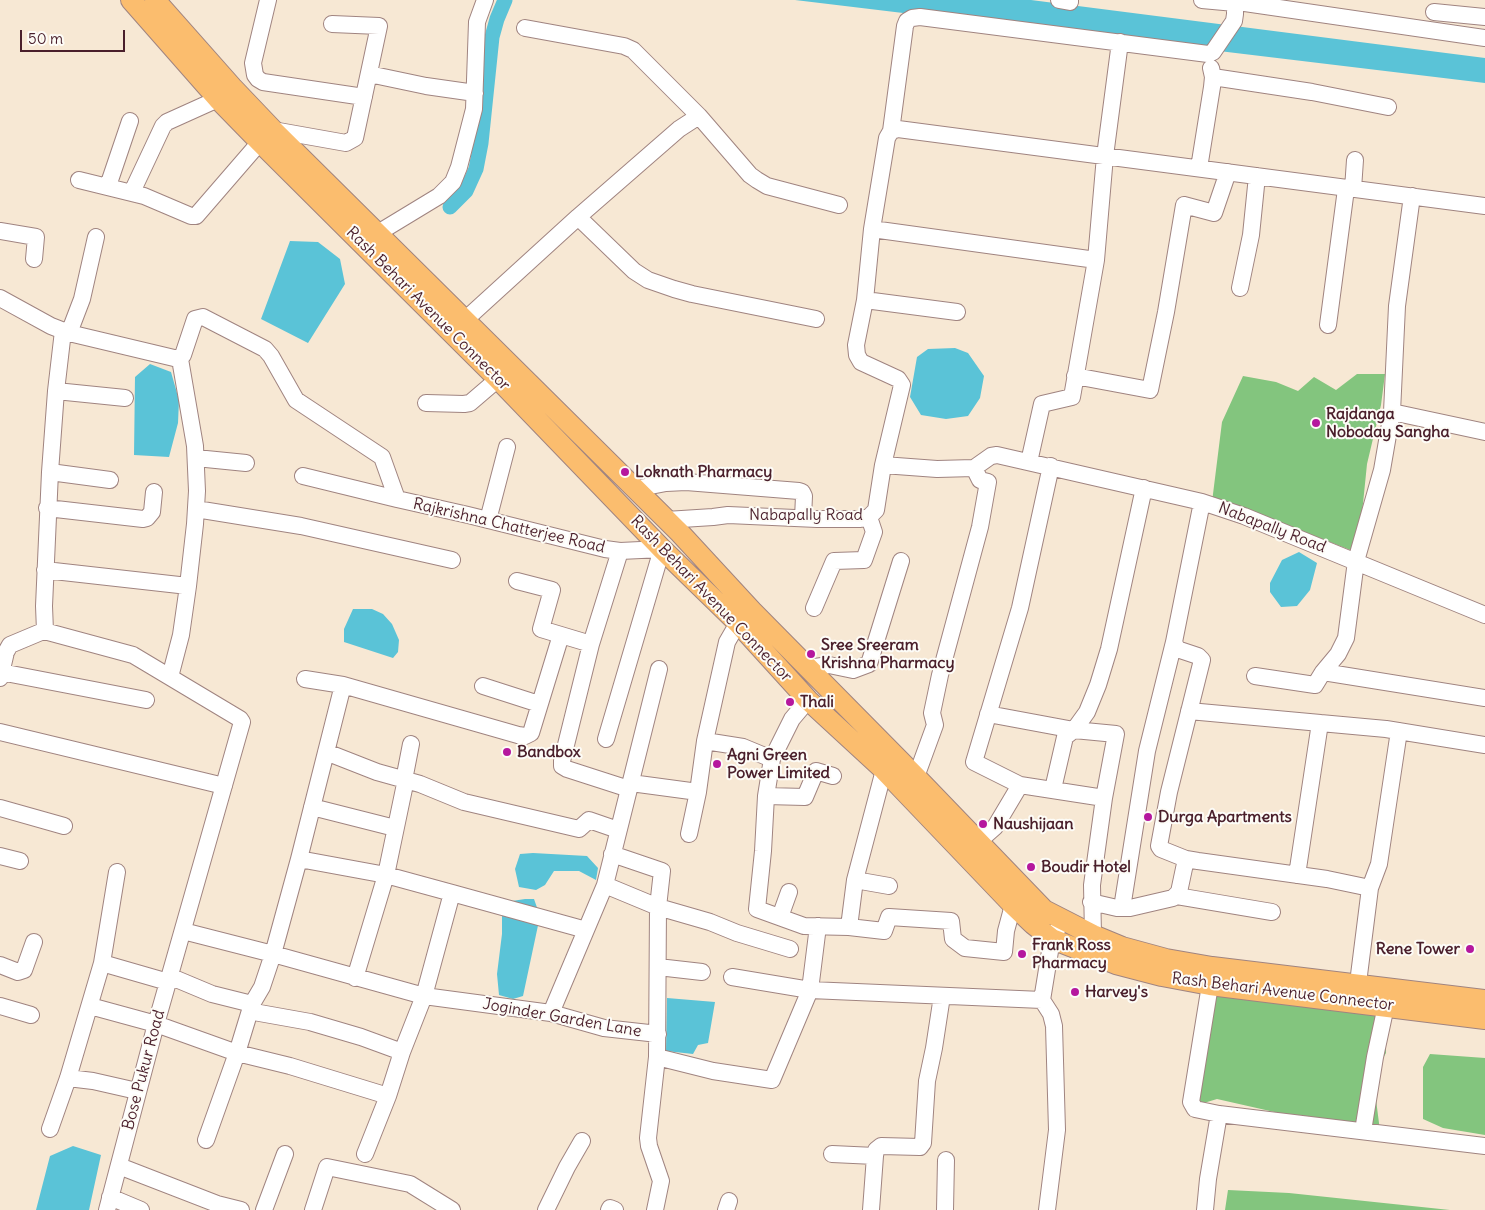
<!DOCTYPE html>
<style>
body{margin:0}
#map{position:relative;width:1485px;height:1210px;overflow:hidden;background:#f7e8d4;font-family:Delius,sans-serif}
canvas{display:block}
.scale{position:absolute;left:20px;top:30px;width:105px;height:22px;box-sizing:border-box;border:2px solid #4a1f2b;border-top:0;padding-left:6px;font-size:15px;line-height:18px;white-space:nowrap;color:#4a1f2b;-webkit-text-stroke:4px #fdfcf7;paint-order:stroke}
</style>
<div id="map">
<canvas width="1485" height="1210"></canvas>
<div class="scale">50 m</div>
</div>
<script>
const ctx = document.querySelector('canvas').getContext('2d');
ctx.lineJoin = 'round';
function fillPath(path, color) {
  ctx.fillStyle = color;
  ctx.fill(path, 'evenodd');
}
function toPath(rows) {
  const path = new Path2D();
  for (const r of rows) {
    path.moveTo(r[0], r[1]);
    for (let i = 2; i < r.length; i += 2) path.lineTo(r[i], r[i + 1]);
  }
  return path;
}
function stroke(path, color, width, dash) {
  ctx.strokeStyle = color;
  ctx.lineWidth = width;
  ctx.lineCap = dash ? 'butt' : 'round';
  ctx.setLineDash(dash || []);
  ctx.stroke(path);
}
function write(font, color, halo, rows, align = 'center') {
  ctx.font = font + ' Delius,sans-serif';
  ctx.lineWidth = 4;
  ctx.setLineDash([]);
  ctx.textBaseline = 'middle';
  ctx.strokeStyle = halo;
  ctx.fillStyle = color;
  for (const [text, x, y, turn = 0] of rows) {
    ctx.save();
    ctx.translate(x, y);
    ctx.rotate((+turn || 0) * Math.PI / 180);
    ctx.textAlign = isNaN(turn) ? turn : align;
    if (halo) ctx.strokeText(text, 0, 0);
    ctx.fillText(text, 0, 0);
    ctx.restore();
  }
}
fillPath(toPath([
 [1357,374,1385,374,1381,405,1367,464,1358,553,1284,524,1212,502,1222,422,1243,376,1276,382,1298,391,1314,377,1336,390],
 [1210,985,1386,1006,1386,1053,1373,1076,1380,1131,1323,1123,1217,1099,1194,1106],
 [1430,1054,1485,1058,1485,1135,1443,1128,1423,1119,1423,1067],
 [1228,1190,1289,1193,1450,1210,1225,1210]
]), '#83c57e');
fillPath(toPath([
 [795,0,1031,0,1485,58,1485,83],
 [290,241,318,242,340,259,345,284,308,343,261,319],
 [955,348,968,353,984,376,980,398,968,416,946,419,921,415,910,397,917,357,928,349],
 [150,364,171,372,179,400,178,423,169,457,134,455,135,377],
 [1299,552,1317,563,1310,590,1297,606,1281,607,1270,592,1270,583,1282,560],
 [353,609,372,609,383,614,392,624,399,640,398,652,393,658,344,642,344,629],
 [533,853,587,856,598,868,596,880,579,871,554,871,545,885,536,890,519,887,515,869,520,854],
 [525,899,534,899,540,916,523,996,513,999,499,995,497,974,502,934,502,908,512,901],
 [667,998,715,1002,708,1043,698,1045,693,1054,666,1051],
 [73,1146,101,1155,89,1210,36,1210,50,1156]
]), '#5ac3d7');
stroke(toPath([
 [450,207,466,191,476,169,481,143,492,37,497,19,505,0]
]), '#5ac3d7', 15);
const minor = toPath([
 [268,0,253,63,255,75,258,79,263,82,364,97],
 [1059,0,1070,2,1070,0],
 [1202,0,1235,3,1240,0],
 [1238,2,1485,38],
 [1434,12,1485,17],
 [525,28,624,46,633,50,699,116],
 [369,74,426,86,475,93],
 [1213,77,1312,92,1388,107],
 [273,130,346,143,355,138,379,26,332,24],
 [891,131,905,26,907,21,912,18,920,17,1208,54,1213,52,1234,21,1235,14,1235,3],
 [1199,168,1212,87,1213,77,1211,68],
 [79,180,144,196,191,216,196,216,260,142],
 [108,186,130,121],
 [1353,189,1355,160],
 [132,192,163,126,167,122,218,99],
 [1412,196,1397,306,1392,412,1485,432],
 [578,217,634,271,648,280,674,289,692,294,816,319],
 [872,229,1096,260],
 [0,231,36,237,34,259],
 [378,233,439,196,453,182,459,167,474,109,477,22,485,0],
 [1240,288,1251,235,1257,176],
 [0,298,51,326,69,333,174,358,180,359,183,355,195,319,203,317,265,349,271,356,296,400,382,457,397,499,468,515,605,549,620,551,662,549],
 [865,300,957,312],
 [465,320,578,217,679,129,699,116,750,175,757,180,767,186,839,205],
 [1328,325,1346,189],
 [69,333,82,299,96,237],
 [1075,376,1150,390,1166,312,1184,205,1214,213,1228,172],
 [56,391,125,398],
 [426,403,464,404,470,403,498,379],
 [196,458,246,463],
 [1029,462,1042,404,1072,397,1096,260,1105,156,1120,42],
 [883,465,937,469,974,468,991,456,997,455,1202,502,1244,516,1485,615],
 [1051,466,1020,608,974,762,1020,785,1104,798],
 [50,472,110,480],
 [303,476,397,499],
 [635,489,666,483,686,482,799,491,802,492,804,496,803,518],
 [1202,502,1174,642,1177,649,1198,656,1202,660,1169,792,1159,846,1161,849,1186,859,1198,861,1327,879,1370,888],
 [47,508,143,519,147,518,152,512,154,492],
 [196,509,301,526,452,560],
 [488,520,507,447],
 [666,520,713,517,728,515,817,519,860,519,869,517,876,510,883,465,902,385,898,379,861,362,857,355,856,345,865,300,872,229,887,138,891,131,898,129,1485,206],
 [620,551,591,644,562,761,562,766,567,769,629,789],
 [45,570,188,586],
 [517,581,552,590,541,629,561,635],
 [814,608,834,561,864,560,874,532,869,517],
 [45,631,44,606,50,472,56,391,63,331],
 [808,668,829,665,853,670,869,664,901,561],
 [1,672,146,700],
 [1323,672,1485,698],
 [1255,676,1315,685,1323,672,1338,654,1346,638,1356,561,1382,470,1392,412],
 [170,677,181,635,188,586,195,524,197,491,195,446,180,359],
 [0,678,6,652,10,645,41,632,48,632,133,655,240,719,242,722,156,1024,107,1210],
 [305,679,343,685,518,735,525,736,531,733,561,635,591,644],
 [483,686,539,704],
 [808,700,792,719,772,759,766,796,763,851,757,909,804,926,849,927,884,931,889,917,951,921,953,939,965,948,1004,952,1006,931,1013,905],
 [1189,711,1386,729,1485,745],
 [988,714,1074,730,1116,734,1104,798,1092,885,1093,935],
 [0,732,224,786],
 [606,739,662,549],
 [705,741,743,747,772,759],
 [326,752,377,772,420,784,464,802,579,829,589,820,618,830],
 [916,777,935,725,932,713,940,675,980,527,988,482,980,480,974,468],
 [631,783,698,792,705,741,727,642,738,623],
 [1053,789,1065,737,1074,730,1087,712,1098,685,1109,649,1144,488],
 [766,796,805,797,816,771,833,776],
 [312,807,395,828],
 [0,808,64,826],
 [689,834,698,792],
 [978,842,995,827,1020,785],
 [612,854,662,871,658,907,657,1057,713,1071,772,1080,810,990,1042,1000,1052,939,1057,930],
 [0,856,20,861],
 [299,859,386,875,452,893,424,996,402,1052,388,1096,365,1154],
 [1297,875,1320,723],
 [855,880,889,886],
 [605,885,658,907,710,922,737,933,790,949],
 [452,893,586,930],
 [1177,896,1272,912],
 [1091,902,1117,908,1130,908,1173,898,1179,892,1186,859],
 [1122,908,1147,751,1174,642],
 [780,917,789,892],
 [849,927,855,880,884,770],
 [183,931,273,954,424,996,551,1013,604,1028,658,1034],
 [102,963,168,982],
 [0,965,18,972,24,970,34,942],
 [658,967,702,972],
 [169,976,212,994,252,1004,254,1012,310,1022,361,1037,402,1052],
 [732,977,810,990,818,926],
 [355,978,386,875,405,784,404,780,411,744],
 [1358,983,1370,888,1379,864,1399,731],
 [1210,985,1191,1102,1195,1109,1219,1114,1485,1146],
 [1042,1000,1051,1014,1054,1026,1057,1130,1047,1210],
 [0,1006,31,1015],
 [90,1006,156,1024,237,1053,290,1066,388,1096],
 [551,1013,605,885,659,669],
 [68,1078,93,1081,137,1091],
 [50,1129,68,1078,102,963,117,872],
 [1363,1131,1375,1057,1386,1006],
 [206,1140,237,1053,252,1004,262,987,273,954,299,859,343,685],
 [832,1154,875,1156,871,1210],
 [875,1156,876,1150,881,1146,920,1147,923,1143,927,1081,934,1048,942,996],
 [119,1166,217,1204,241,1210],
 [110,1197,141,1210],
 [264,1210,285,1154],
 [313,1210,327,1167,410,1184,452,1210],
 [546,1210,567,1167,582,1141],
 [609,1210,610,1208,615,1210],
 [655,1210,661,1181,649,1146,648,1138,657,1057],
 [726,1210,729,1201],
 [945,1210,946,1160],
 [1205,1210,1208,1179,1219,1114]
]);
const major = toPath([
 [131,0,218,99,260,142,498,379,662,549,738,623,808,700,884,770,1013,905,1033,924,1052,939,1116,964,1162,976,1210,985,1485,1019],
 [155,0,232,87,273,130,680,533,752,611,916,777,1044,910,1093,935,1122,947,1166,959,1212,967,1485,1000]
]);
stroke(minor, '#a08480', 18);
stroke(major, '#a08480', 22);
stroke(minor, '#fff', 16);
stroke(major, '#fbbd6e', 20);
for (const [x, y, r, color] of [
 [1316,423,5,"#b5179e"],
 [625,472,5,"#b5179e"],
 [811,654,5,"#b5179e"],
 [790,702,5,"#b5179e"],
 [507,752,5,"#b5179e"],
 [717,764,5,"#b5179e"],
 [1148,817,5,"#b5179e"],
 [983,824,5,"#b5179e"],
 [1031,867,5,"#b5179e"],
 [1470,949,5,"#b5179e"],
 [1022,954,5,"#b5179e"],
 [1075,992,5,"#b5179e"]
]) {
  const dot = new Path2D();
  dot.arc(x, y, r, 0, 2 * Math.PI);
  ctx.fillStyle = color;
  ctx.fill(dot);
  stroke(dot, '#fdfcf7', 2);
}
write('16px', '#4a1f2b', '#fdfcf7', [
 ["Rash Behari Avenue Connector",428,309,45],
 ["Nabapally Road",806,515],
 ["Rajkrishna Chatterjee Road",509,526,13],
 ["Nabapally Road",1272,528,21],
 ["Rash Behari Avenue Connector",711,599,46],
 ["Rash Behari Avenue Connector",1283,992,7],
 ["Joginder Garden Lane",562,1018,10],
 ["Bose Pukur Road",144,1070,-75]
]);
write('bold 16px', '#4a1f2b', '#fdfcf7', [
 ["Rajdanga",1326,414],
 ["Noboday Sangha",1326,432],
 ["Loknath Pharmacy",635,472],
 ["Sree Sreeram",821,645],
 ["Krishna Pharmacy",821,663],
 ["Thali",800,702],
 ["Bandbox",517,752],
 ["Agni Green",727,755],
 ["Power Limited",727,773],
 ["Durga Apartments",1158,817],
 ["Naushijaan",993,824],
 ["Boudir Hotel",1041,867],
 ["Frank Ross",1032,945],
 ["Pharmacy",1032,963],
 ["Rene Tower",1460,949,"right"],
 ["Harvey's",1085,992]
], 'left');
</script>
